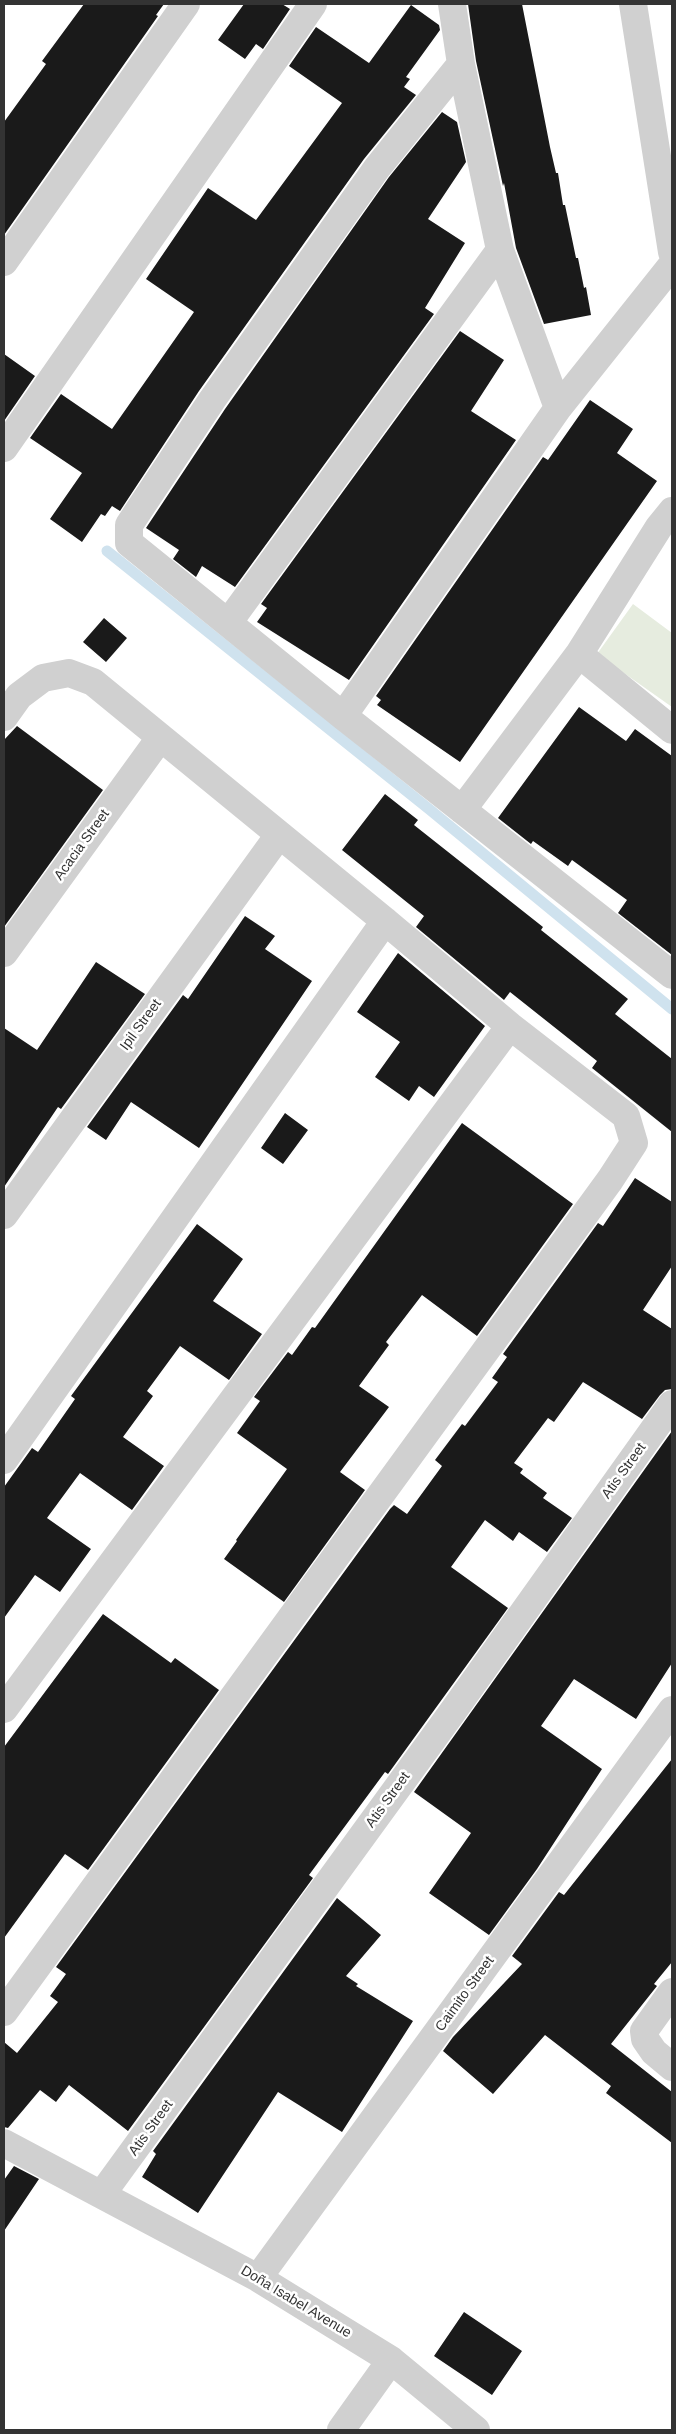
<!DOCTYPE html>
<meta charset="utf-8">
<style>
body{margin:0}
#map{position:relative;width:676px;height:2434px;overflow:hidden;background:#fff;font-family:Arial,sans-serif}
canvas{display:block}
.frame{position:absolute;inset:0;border:5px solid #333;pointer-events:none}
</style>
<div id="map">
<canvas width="676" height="2434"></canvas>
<div class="frame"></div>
</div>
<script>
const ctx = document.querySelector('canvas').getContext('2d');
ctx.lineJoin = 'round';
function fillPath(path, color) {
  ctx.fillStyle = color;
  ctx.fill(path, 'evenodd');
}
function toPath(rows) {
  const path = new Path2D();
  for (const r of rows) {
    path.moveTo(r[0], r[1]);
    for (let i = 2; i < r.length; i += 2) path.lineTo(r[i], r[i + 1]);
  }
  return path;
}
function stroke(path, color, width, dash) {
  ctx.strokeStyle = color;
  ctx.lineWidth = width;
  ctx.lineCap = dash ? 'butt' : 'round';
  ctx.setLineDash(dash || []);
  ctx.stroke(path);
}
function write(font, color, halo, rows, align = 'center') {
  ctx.font = font + ' Arial,sans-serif';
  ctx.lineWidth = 5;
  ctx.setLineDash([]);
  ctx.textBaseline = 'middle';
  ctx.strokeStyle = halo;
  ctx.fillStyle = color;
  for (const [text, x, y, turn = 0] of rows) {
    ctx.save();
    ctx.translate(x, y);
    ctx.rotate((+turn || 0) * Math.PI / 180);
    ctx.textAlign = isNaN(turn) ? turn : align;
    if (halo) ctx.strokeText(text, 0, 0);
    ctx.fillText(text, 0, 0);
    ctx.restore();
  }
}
fillPath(toPath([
 [633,604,672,633,672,707,597,654]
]), '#e6ecdf');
stroke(toPath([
 [107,551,429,809,672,1009]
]), '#cfe2ee', 11);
fillPath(toPath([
 [84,4,164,4,156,15,158,16,4,235,4,122,46,64,42,61],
 [244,4,282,4,290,9,263,49,256,44,245,59,218,40],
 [468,4,522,4,550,147,556,173,558,173,563,205,565,205,576,258,578,258,584,288,586,287,591,315,544,324,516,248,504,183,503,186,476,61],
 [411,5,439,25,440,30,406,77,410,79,404,87,416,95,364,159,199,391,120,511,112,506,105,516,101,514,82,542,50,519,82,473,30,438,61,394,112,429,194,312,146,279,208,188,256,220,342,103,289,66,316,27,369,63],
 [442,112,457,122,466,162,428,219,465,243,425,308,434,314,235,587,202,566,196,577,173,559,179,550,146,528,225,409,389,177],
 [460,331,504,360,471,411,516,440,349,680,257,622,267,608,261,604],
 [4,354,35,376,4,421],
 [590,400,633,429,617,453,657,481,460,762,377,705,381,700,376,696,543,457,548,460],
 [104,618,127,638,106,662,83,642],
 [579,707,626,741,635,729,672,756,672,955,618,913,627,900,572,860,568,866,533,841,531,844,498,818],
 [17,726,103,790,4,927,4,740],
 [385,794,418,820,414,825,543,927,541,930,628,999,615,1014,672,1059,672,1132,592,1068,597,1061,510,992,504,1000,416,927,424,916,342,850],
 [245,916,275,936,265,949,312,981,199,1148,131,1102,106,1140,87,1127,183,995,188,999],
 [398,953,485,1026,434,1097,419,1086,409,1101,375,1077,400,1042,357,1012],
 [96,962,145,994,61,1109,58,1107,4,1187,4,1028,37,1050],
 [285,1113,308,1130,283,1164,261,1148],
 [462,1123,573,1204,477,1336,422,1295,386,1342,389,1345,359,1386,389,1407,340,1472,365,1490,284,1602,224,1559,237,1541,236,1540,287,1469,237,1433,260,1401,254,1397,288,1352,292,1355,312,1327,315,1328],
 [635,1178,672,1202,672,1266,643,1310,672,1329,672,1389,665,1390,660,1395,642,1419,583,1382,554,1422,548,1418,514,1463,523,1469,520,1473,547,1493,543,1498,572,1518,547,1552,519,1532,513,1541,485,1520,451,1567,508,1608,388,1774,385,1772,309,1875,313,1878,128,2131,69,2085,56,2102,40,2090,8,2128,4,2127,4,2042,17,2053,58,2002,50,1996,66,1974,56,1967,390,1509,394,1505,407,1514,442,1466,435,1460,462,1424,465,1426,498,1382,492,1378,507,1357,503,1354,598,1223,603,1226],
 [197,1224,243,1259,213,1301,262,1334,229,1380,180,1346,147,1391,153,1396,123,1437,164,1466,132,1510,80,1473,47,1518,91,1549,60,1592,35,1575,4,1618,4,1487,32,1448,38,1452,75,1399,71,1396],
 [672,1431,672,1663,636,1719,574,1679,541,1726,602,1769,537,1869,489,1935,429,1893,471,1833,414,1792],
 [103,1614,171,1663,175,1658,219,1690,88,1870,65,1854,4,1938,4,1747],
 [672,1759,672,1962,654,1984,657,1986,611,2044,672,2092,672,2143,606,2093,611,2086,545,2035,493,2094,443,2051,453,2037,522,1964,512,1956,559,1892,564,1895],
 [337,1898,381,1935,346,1976,358,1984,356,1986,413,2021,342,2132,278,2092,198,2213,142,2177,156,2154,153,2151],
 [14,2166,39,2179,4,2231,4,2180],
 [464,2312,522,2351,492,2395,434,2356]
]), '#1a1a1a');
stroke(toPath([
 [452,4,461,64,500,250,558,408],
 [633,4,672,252],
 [461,64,377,168,212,400,129,525,129,543,343,716,672,975],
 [4,262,186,4],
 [4,448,313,4],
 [228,623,500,250],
 [579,654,672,730],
 [343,716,558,408,672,265],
 [4,717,19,696,43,678,69,673,93,682,385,921,510,1026,626,1116,634,1143,610,1180,4,2012],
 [462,810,579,654,659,527,672,511],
 [4,953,160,738],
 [4,1215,279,835],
 [4,1460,385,921],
 [4,1709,510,1026],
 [672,1992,644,2031,645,2039,654,2052,672,2067],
 [4,2143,258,2278,391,2360,476,2430],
 [102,2194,451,1714,672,1404],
 [258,2278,672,1710],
 [341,2430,391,2360]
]), '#d0d0d0', 28);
write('14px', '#333', '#fff', [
 ["Acacia Street",82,845,-54],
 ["Ipil Street",141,1025,-54],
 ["Atis Street",624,1471,-54],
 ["Atis Street",388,1800,-54],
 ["Caimito Street",465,1994,-54],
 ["Atis Street",151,2128,-54],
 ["Doña Isabel Avenue",296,2302,31]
]);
</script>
